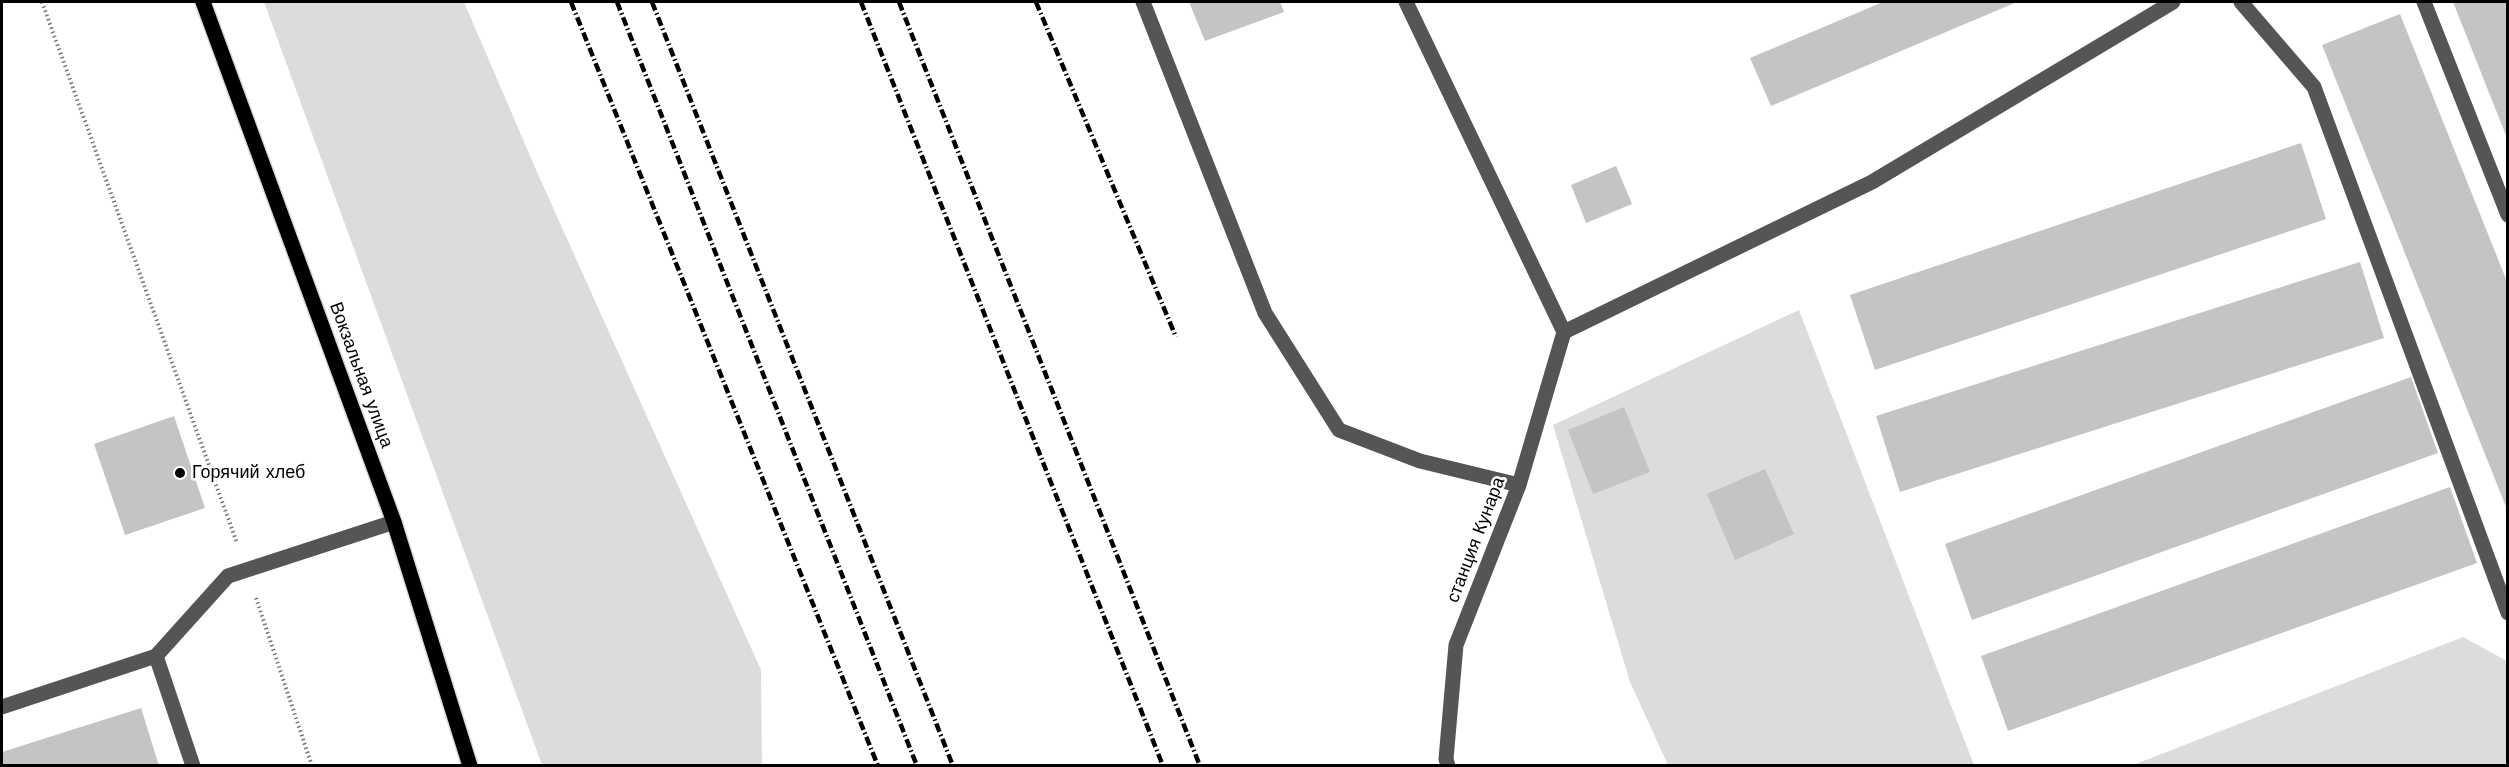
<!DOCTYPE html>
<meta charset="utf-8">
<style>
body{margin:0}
#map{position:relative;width:2509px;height:767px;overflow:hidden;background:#fff;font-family:"Work Sans",sans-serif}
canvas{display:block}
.frame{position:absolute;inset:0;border:3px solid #000;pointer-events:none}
</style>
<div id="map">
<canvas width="2509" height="767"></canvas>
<div class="frame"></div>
</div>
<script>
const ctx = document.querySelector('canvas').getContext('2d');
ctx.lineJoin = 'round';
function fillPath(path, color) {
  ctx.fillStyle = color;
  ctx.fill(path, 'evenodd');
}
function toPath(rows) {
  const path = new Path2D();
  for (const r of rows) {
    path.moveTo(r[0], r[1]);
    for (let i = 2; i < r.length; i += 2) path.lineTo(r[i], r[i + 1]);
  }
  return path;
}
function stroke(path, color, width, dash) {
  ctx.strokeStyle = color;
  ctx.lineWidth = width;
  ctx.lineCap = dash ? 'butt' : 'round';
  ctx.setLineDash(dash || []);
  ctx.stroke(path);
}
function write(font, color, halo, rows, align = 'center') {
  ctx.font = font + ' "Work Sans",sans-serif';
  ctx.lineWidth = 5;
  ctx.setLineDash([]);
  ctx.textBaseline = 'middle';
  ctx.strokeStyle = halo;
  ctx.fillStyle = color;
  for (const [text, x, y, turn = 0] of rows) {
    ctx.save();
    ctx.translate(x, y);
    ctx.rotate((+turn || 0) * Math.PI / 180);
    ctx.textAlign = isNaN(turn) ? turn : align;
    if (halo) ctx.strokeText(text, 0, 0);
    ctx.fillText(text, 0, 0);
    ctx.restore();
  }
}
fillPath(toPath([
 [264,2,464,2,537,172,761,670,762,765,542,765],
 [1799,310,1974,765,1668,765,1630,682,1553,425],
 [2463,637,2507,661,2507,765,2133,765]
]), '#dcdcdc');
fillPath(toPath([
 [1189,2,1280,2,1284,12,1205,41],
 [1883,2,2017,2,1771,106,1750,58],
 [2453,2,2508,2,2508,138,2507,138],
 [2400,14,2508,284,2508,512,2322,45],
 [2301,143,2326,219,1875,370,1850,295],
 [1616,166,1632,204,1586,223,1571,185],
 [2360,262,2384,338,1900,492,1876,416],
 [2411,377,2438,453,1972,620,1945,544],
 [1624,407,1650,472,1593,494,1568,430],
 [174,416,205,508,125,535,94,444],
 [1765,469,1794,534,1735,560,1707,494],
 [2450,487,2477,563,2008,731,1981,656],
 [141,708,159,766,2,766,2,752]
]), '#c4c4c4');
const major = toPath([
 [203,2,394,522,470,766]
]);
stroke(major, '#dbdbdb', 18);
stroke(toPath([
 [42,2,237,543],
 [256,598,312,766]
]), '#777', 4, [1.5, 3]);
stroke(toPath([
 [1143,2,1265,313,1339,430,1420,461,1519,485],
 [1406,2,1564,332],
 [2241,2,2314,87,2508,613],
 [2424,2,2508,215],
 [1564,332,1872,182,2173,2],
 [156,656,193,766],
 [2,707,156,656,228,576,394,522],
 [1448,766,1446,759,1456,645,1519,485,1564,332]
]), '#555', 15);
stroke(major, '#000', 15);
stroke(toPath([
 [571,2,878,766],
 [617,2,917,766],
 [652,2,953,766],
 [861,2,1163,766],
 [899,2,1200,766],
 [1036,2,1176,337]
]), '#000', 4.5, [9, 3, 1.5, 3]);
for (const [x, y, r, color] of [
 [180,473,6,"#000"]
]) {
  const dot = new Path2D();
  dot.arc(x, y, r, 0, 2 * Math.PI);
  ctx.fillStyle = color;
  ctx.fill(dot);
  stroke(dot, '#fff', 2);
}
write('18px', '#000', '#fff', [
 ["Вокзальная улица",361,375,70],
 ["станция Кунара",1476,540,-69]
]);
write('18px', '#000', '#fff', [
 ["Горячий хлеб",192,473]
], 'left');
</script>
